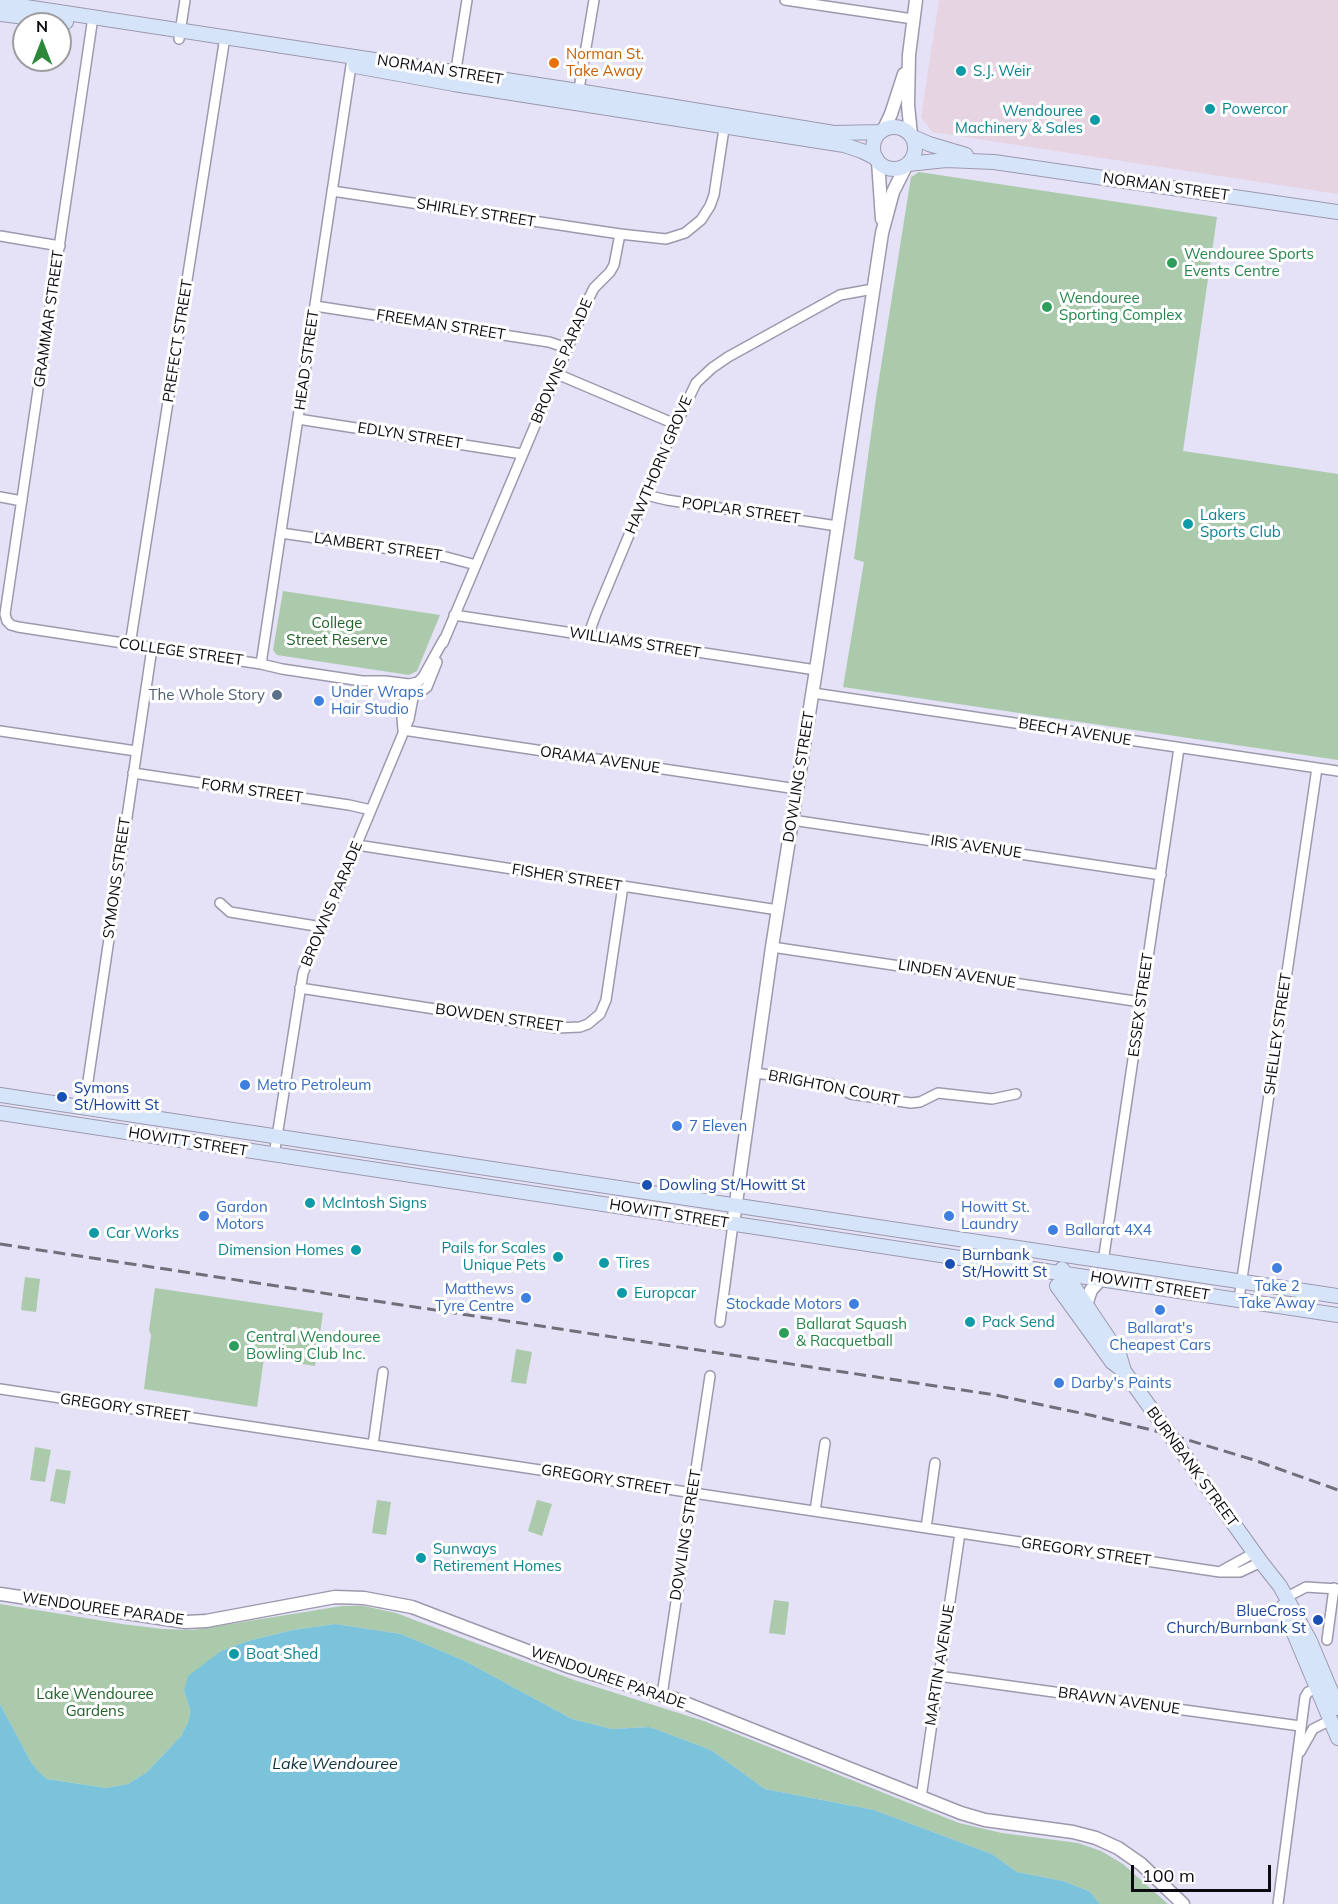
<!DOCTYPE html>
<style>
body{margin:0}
#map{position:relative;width:1338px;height:1904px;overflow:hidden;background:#e5e1f6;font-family:Mulish,sans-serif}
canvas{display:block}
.north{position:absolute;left:12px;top:12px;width:60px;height:60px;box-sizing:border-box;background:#fff;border:2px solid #9e9da0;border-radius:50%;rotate:0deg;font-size:16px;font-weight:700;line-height:24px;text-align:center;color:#0c0a11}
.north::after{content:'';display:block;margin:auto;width:21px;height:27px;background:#2c8739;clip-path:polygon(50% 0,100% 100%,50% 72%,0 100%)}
.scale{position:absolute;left:1131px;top:1865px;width:140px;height:27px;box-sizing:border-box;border:3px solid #0c0a11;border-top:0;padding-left:8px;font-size:18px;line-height:21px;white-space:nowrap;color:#0c0a11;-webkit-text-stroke:4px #fff;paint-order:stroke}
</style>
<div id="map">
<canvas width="1338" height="1904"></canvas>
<div class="north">N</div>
<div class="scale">100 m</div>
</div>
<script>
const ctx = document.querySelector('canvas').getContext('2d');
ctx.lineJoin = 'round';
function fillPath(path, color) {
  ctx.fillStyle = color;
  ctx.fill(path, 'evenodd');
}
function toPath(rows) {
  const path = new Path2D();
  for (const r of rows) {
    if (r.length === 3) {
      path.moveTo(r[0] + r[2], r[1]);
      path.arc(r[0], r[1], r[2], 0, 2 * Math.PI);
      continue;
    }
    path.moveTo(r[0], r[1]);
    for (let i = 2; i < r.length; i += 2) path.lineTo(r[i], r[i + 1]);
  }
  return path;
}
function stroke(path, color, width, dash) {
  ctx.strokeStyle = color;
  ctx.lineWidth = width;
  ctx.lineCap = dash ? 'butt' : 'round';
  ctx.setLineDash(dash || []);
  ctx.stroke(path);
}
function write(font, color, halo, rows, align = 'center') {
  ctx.font = font + ' Mulish,sans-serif';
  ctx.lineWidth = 6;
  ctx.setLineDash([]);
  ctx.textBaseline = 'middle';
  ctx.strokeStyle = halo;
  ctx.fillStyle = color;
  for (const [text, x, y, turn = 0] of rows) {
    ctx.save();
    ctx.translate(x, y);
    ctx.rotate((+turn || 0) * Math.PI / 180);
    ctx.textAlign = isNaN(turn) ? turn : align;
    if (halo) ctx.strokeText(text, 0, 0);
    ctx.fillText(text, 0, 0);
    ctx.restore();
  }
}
fillPath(toPath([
 [939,0,1338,0,1338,194,932,132,921,117]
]), '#e7d4e3');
fillPath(toPath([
 [919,172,1217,217,1183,451,1338,474,1338,760,843,687,864,562,854,559,876,398,911,177],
 [283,591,440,615,417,671,409,675,277,655,273,650],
 [25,1277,40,1279,36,1312,21,1310],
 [155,1288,323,1313,315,1366,264,1358,257,1407,144,1389,151,1335,149,1330],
 [516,1349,532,1352,526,1384,511,1382],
 [35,1447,51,1450,45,1482,30,1480],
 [56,1469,71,1471,65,1504,50,1501],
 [377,1500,391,1502,386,1535,372,1533],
 [537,1500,552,1504,542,1536,528,1531],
 [774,1600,789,1602,785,1635,769,1633],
 [0,1604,122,1624,163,1629,193,1630,342,1606,364,1606,396,1613,574,1680,704,1721,959,1823,1002,1833,1078,1843,1101,1851,1123,1864,1168,1904,1100,1904,1089,1891,1063,1881,1017,1872,992,1854,874,1810,765,1789,711,1750,650,1727,612,1729,572,1719,465,1661,401,1634,335,1624,293,1630,248,1641,221,1651,184,1691,190,1709,189,1720,181,1736,147,1772,128,1784,106,1788,47,1779,37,1770,31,1762,0,1704]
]), '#aacaab');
fillPath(toPath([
 [335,1624,401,1634,465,1661,572,1719,612,1729,650,1727,711,1750,765,1789,874,1810,992,1854,1017,1872,1063,1881,1089,1891,1100,1904,0,1904,0,1704,31,1762,37,1770,47,1779,106,1788,128,1784,147,1772,181,1736,189,1720,190,1709,184,1691,188,1676,221,1651,248,1641,293,1630]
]), '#7ac3db');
const minor = toPath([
 [785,0,913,19],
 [93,17,5,614,7,621,11,625,18,627,261,664,282,669,362,681,385,681,409,684,418,682,423,677,444,639],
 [179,39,185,0],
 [455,76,467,0],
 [578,95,594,0],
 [332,191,620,234],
 [0,236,60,246],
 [315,306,549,342,567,348],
 [557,374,675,424],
 [298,419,522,454],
 [646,495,667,500,837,526],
 [0,497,22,501],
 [281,533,446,557,476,565],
 [454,615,816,670],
 [588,636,596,614,667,444,696,383,712,368,728,357,840,295,873,289],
 [443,643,588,300,594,288,610,272,614,265,620,234,666,239,685,233,701,220,710,206,714,195,725,122],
 [130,645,225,37],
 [261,664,352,59],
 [372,684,408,694,418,694,427,687,437,662],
 [813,693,1338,771],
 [403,730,797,789],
 [403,730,402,717,407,688],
 [0,731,136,751],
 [133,773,349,805,371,810],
 [792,820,1161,875],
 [357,845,778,910],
 [220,903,230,912,322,927],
 [772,947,1141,1002],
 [300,988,557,1028,580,1027,588,1024,600,1014,606,1000,623,886],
 [756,1073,830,1084,851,1094,911,1103,920,1102,938,1093,992,1099,1016,1094],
 [84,1108,152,648],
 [274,1155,303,973,409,719,413,698,411,690],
 [1103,1262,1179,748],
 [1239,1299,1317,768],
 [720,1322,733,1224],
 [0,1389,1220,1572,1240,1572,1261,1562],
 [373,1445,383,1372],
 [815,1511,825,1443],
 [926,1528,935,1463],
 [1223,1570,1254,1553],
 [1287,1597,1306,1587,1338,1589],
 [1327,1640,1334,1588],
 [938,1676,1300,1726],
 [662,1695,710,1376],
 [1300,1752,1313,1729,1331,1720],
 [921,1798,960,1533],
 [1278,1904,1305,1697,1308,1692,1318,1688]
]);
const tertiary = toPath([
 [884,129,891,114,904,74],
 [911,135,908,105,909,55,916,0],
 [878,161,882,219],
 [733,1224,772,947,816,670,882,233,893,192,906,166],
 [1086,1305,1091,1290,1102,1278],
 [0,1594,186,1622,206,1621,335,1597,364,1598,412,1607,567,1666,675,1699,961,1813,985,1820,1073,1832,1096,1838,1118,1848,1141,1864,1183,1904]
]);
const secondary = toPath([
 [0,3,578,91,834,133,880,132],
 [0,14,66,22],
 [355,66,454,84,844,145,862,151,876,158],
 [894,148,21],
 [913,137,929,144,966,155],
 [908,164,946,160,994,162,1338,212],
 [0,1095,1338,1296],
 [0,1113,1338,1315],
 [1062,1269,1119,1354,1124,1371],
 [1057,1286,1112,1362,1124,1371,1261,1562,1280,1586,1310,1641,1338,1708],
 [1283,1607,1338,1738]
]);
stroke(minor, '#9d99ad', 12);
stroke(tertiary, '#9d99ad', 15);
stroke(secondary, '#9d99ad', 16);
stroke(minor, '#fff', 9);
stroke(tertiary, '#fff', 12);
stroke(secondary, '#d6e4fa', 14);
stroke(toPath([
 [0,1244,995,1395,1090,1415,1168,1434,1254,1460,1338,1490]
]), '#716e7b', 3, [12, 6]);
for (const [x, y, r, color] of [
 [554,63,6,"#e8710a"],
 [961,71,6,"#0f9aa8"],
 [1210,109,6,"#0f9aa8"],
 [1095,120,6,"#0f9aa8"],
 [1172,263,6,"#2e9e5b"],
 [1047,307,6,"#2e9e5b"],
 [1188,524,6,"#0f9aa8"],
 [277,695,6,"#5c6f8a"],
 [319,701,6,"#3f7fe0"],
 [245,1085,6,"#3f7fe0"],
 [62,1097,6,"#1a4fb4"],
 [677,1126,6,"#3f7fe0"],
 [647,1185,6,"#1a4fb4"],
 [310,1203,6,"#0f9aa8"],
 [204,1216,6,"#3f7fe0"],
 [949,1216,6,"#3f7fe0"],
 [1053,1230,6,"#3f7fe0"],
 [94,1233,6,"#0f9aa8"],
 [356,1250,6,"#0f9aa8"],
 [558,1257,6,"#0f9aa8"],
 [604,1263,6,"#0f9aa8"],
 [950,1264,6,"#1a4fb4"],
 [1277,1268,6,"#3f7fe0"],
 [622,1293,6,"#0f9aa8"],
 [526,1298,6,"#3f7fe0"],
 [854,1304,6,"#3f7fe0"],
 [1160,1310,6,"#3f7fe0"],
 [970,1322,6,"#0f9aa8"],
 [784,1333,6,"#2e9e5b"],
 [234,1346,6,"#2e9e5b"],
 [1059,1383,6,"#3f7fe0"],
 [421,1558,6,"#0f9aa8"],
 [1318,1620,6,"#1a4fb4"],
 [234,1654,6,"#0f9aa8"]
]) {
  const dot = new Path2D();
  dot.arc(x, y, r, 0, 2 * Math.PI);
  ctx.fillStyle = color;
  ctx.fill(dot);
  stroke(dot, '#fff', 2);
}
write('15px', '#c56008', '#fff', [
 ["Norman St.",566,54],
 ["Take Away",566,71]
], 'left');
write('15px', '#0c0a11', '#fff', [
 ["NORMAN STREET",440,70,9],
 ["NORMAN STREET",1166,187,8],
 ["SHIRLEY STREET",476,213,9],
 ["GRAMMAR STREET",49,319,-82],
 ["FREEMAN STREET",441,325,9],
 ["PREFECT STREET",178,341,-81],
 ["HEAD STREET",307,360,-82],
 ["BROWNS PARADE",562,361,-67],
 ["EDLYN STREET",410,436,9],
 ["HAWTHORN GROVE",659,465,-67],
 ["POPLAR STREET",741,511,8],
 ["LAMBERT STREET",378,547,8],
 ["WILLIAMS STREET",635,643,9],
 ["COLLEGE STREET",181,652,8],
 ["BEECH AVENUE",1075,732,9],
 ["ORAMA AVENUE",600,760,8],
 ["DOWLING STREET",799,777,-81],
 ["FORM STREET",252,791,8],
 ["IRIS AVENUE",976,847,8],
 ["SYMONS STREET",117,878,-82],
 ["FISHER STREET",567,878,9],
 ["BROWNS PARADE",332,904,-67],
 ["LINDEN AVENUE",957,974,9],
 ["ESSEX STREET",1141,1005,-82],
 ["BOWDEN STREET",499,1018,8],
 ["SHELLEY STREET",1278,1034,-82],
 ["BRIGHTON COURT",834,1088,11],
 ["HOWITT STREET",188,1142,9],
 ["HOWITT STREET",669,1214,9],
 ["HOWITT STREET",1150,1286,9],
 ["GREGORY STREET",125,1408,8],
 ["BURNBANK STREET",1192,1467,54],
 ["GREGORY STREET",606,1480,9],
 ["DOWLING STREET",686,1535,-81],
 ["GREGORY STREET",1086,1552,8],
 ["WENDOUREE PARADE",103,1609,8],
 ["MARTIN AVENUE",940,1665,-81],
 ["WENDOUREE PARADE",608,1678,19],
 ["BRAWN AVENUE",1119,1701,8]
]);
write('15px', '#0d838f', '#fff', [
 ["S.J. Weir",973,71],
 ["Powercor",1222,109],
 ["Wendouree",1083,111,"right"],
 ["Machinery & Sales",1083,128,"right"],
 ["Lakers",1200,515],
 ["Sports Club",1200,532],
 ["McIntosh Signs",322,1203],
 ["Car Works",106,1233],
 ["Pails for Scales",546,1248,"right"],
 ["Unique Pets",546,1265,"right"],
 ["Dimension Homes",344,1250,"right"],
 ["Tires",616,1263],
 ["Europcar",634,1293],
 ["Pack Send",982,1322],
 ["Sunways",433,1549],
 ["Retirement Homes",433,1566],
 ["Boat Shed",246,1654]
], 'left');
write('15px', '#27864d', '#fff', [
 ["Wendouree Sports",1184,254],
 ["Events Centre",1184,271],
 ["Wendouree",1059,298],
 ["Sporting Complex",1059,315],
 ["Ballarat Squash",796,1324],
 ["& Racquetball",796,1341],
 ["Central Wendouree",246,1337],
 ["Bowling Club Inc.",246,1354]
], 'left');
write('15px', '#22632a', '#fff', [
 ["College",337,623],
 ["Street Reserve",337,640],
 ["Lake Wendouree",95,1694],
 ["Gardens",95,1711]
]);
write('15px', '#366cbe', '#fff', [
 ["Under Wraps",331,692],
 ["Hair Studio",331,709],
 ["Metro Petroleum",257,1085],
 ["7 Eleven",689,1126],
 ["Gardon",216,1207],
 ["Motors",216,1224],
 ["Howitt St.",961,1207],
 ["Laundry",961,1224],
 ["Ballarat 4X4",1065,1230],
 ["Take 2",1277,1286,"center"],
 ["Take Away",1277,1303,"center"],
 ["Matthews",514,1289,"right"],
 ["Tyre Centre",514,1306,"right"],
 ["Stockade Motors",842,1304,"right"],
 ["Ballarat's",1160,1328,"center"],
 ["Cheapest Cars",1160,1345,"center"],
 ["Darby's Paints",1071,1383]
], 'left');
write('15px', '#4e5e75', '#fff', [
 ["The Whole Story",265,695]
], 'right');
write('15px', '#164399', '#fff', [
 ["Symons",74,1088],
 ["St/Howitt St",74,1105],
 ["Dowling St/Howitt St",659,1185],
 ["Burnbank",962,1255],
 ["St/Howitt St",962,1272],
 ["BlueCross",1306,1611,"right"],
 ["Church/Burnbank St",1306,1628,"right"]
], 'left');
write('italic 16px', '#0b2f39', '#fff', [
 ["Lake Wendouree",335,1764]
]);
</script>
